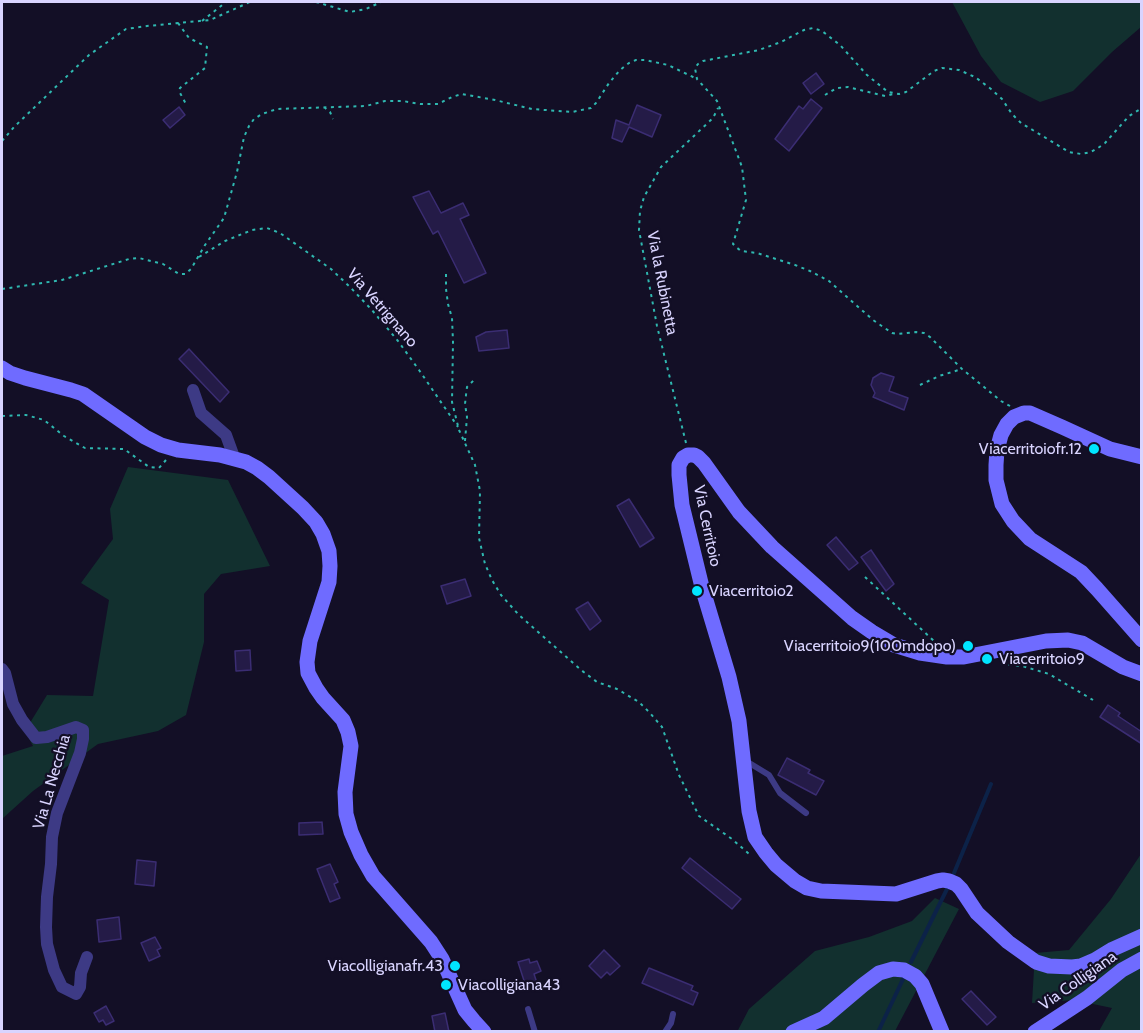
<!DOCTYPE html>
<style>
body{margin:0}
#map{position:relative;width:1143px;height:1033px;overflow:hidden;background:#130f26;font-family:Cabin,sans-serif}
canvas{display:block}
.frame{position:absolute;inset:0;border:3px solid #d9d4ff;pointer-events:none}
</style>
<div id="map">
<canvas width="1143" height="1033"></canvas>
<div class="frame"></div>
</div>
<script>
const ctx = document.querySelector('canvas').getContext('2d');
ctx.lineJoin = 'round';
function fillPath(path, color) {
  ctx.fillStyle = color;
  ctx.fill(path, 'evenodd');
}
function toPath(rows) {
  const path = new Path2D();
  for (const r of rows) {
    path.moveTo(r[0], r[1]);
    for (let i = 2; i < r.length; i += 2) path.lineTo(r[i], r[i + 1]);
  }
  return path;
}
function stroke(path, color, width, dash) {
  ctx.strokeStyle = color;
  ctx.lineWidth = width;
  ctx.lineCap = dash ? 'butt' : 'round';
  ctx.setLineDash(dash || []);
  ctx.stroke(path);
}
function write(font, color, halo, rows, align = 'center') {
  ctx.font = font + ' Cabin,sans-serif';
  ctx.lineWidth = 4.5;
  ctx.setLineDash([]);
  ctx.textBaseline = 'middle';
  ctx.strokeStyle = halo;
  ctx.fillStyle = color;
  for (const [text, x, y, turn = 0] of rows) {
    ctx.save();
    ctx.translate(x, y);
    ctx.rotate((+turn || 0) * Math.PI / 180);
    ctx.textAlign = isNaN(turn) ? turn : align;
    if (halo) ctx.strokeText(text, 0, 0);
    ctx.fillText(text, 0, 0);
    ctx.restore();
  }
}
fillPath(toPath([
 [952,2,1141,2,1141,27,1112,52,1073,91,1040,102,1001,82,981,56],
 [128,467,228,480,270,566,221,574,204,594,204,642,186,715,158,731,98,744,33,791,2,819,2,756,33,746,25,731,47,695,93,696,109,600,81,583,113,539,110,509],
 [1141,854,1141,1031,1099,1031,1112,1008,1074,1000,1032,1003,1035,953,1069,950,1111,899],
 [935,898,959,909,895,1031,737,1032,749,1009,815,951,869,937,912,921]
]), '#12302f');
stroke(toPath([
 [954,873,991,784],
 [911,962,947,889],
 [878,1032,904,977]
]), '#0c2248', 4);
const building = toPath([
 [816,73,824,84,811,94,803,83,816,73],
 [811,99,822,108,789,151,775,139,799,106,803,109,811,99],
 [637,105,661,115,652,137,629,127,622,142,612,138,616,120,629,125,637,105],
 [179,107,185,115,170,128,163,120,179,107],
 [429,191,441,213,463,203,469,215,460,219,486,273,464,283,438,231,433,234,413,197,429,191],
 [507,330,509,348,479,351,476,337,486,332,507,330],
 [189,349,229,392,220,402,179,359,189,349],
 [881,373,894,377,889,391,908,398,904,410,873,397,875,393,871,385,873,378,881,373],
 [629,499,654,538,640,547,617,506,629,499],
 [836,537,858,563,849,570,827,545,836,537],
 [871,550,894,584,886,591,861,557,871,550],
 [465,579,471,596,447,604,441,586,465,579],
 [588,602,601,621,590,630,576,609,588,602],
 [250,650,251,670,236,671,235,651,250,650],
 [1108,705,1120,713,1118,716,1142,732,1142,744,1100,717,1108,705],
 [787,758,810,770,808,773,824,781,816,795,778,775,787,758],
 [322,822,323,834,299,835,299,823,322,822],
 [690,858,741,899,732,909,682,868,690,858],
 [137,860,156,862,154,886,135,884,137,860],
 [330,864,338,882,334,884,340,898,330,902,317,869,330,864],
 [119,917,121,939,99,942,97,920,119,917],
 [155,937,161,948,157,950,160,956,149,961,141,943,155,937],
 [604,950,620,966,610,975,607,972,601,978,589,966,604,950],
 [529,959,530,963,537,961,541,971,534,974,538,986,527,990,518,962,529,959],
 [649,968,693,986,691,990,698,993,693,1005,642,983,649,968],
 [971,991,996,1017,987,1025,962,999,971,991],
 [106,1006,114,1021,106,1025,103,1020,99,1022,94,1013,106,1006],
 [445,1013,449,1032,435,1032,432,1016,445,1013]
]);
fillPath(building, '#241b47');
stroke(building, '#3b2d73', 1.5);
stroke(toPath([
 [316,2,350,12,366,9,381,2],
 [202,21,226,2],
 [178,23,189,38,207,47,205,68,180,88,179,91,187,106],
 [825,95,837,88,848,87,885,96,893,94],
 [324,107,330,112,333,119],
 [2,141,14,127,89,55,126,29,147,26,210,20,250,2],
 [199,257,225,241,252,230,267,228,280,233,331,269,350,287,371,309,398,341,419,370,458,427],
 [446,274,446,289,448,304,452,318,453,342,452,402,459,430,475,465,480,491,479,538,485,564,492,580,501,595,519,615,581,670,597,682,617,689,639,702,650,713,662,727,679,775,699,816,732,839,749,854],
 [2,289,62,280,129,259,139,258,163,264,179,274,185,274,191,269,205,245,224,218,237,172,244,137,249,126,254,119,262,114,277,109,366,106,385,101,403,101,420,104,438,104,452,97,462,94,495,100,532,109,572,112,591,108,596,103,609,83,620,70,629,63,636,60,645,60,668,65,697,79],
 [920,385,939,376,962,369],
 [1010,406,1001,401,962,369,930,337,924,333,916,332,897,334,892,333,873,320,829,281,810,271,795,265,757,253,741,251,736,247,733,244,746,200,742,167,717,101,697,79,695,68,698,64,703,61,759,50,781,42,804,30,813,28,822,31,840,45,867,75,888,92,899,94,906,92,934,71,942,68,959,70,975,77,991,89,1002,99,1012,114,1021,123,1069,152,1081,154,1091,152,1098,148,1105,143,1129,116,1142,108],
 [2,416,26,415,44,420,64,436,85,448,124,449,149,467,159,468,166,460],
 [465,441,467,417,465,404,466,395,467,387,475,379],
 [686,443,657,326,639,230,640,211,644,197,661,167,713,118,718,108],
 [865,577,934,641],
 [1001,664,1022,666,1049,674,1093,700]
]), '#2fb8b0', 2, [3, 4.5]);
stroke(toPath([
 [746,761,769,775,780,793,806,813],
 [528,1009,535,1032],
 [665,1032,671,1023,673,1014]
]), '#3d3a85', 6);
stroke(toPath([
 [193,390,201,413,226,435,234,457],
 [2,669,5,673,13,704,22,720,36,738,47,737,76,727,83,730,83,739,80,753,57,813,52,837,51,864,47,897,46,927,47,944,54,970,62,987,76,994,80,987,81,973,87,957]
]), '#3d3a85', 12);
stroke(toPath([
 [2,368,10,373,25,378,71,390,83,394,145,437,161,445,178,450,220,455,246,462,257,468,269,477,303,508,316,522,323,534,329,551,330,566,329,582,310,641,307,662,308,673,316,688,323,698,343,720,348,732,351,746,345,792,346,814,351,832,361,855,373,876,431,942,442,959,465,1010,474,1021,484,1032],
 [1142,457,1110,449,1062,427,1030,413,1024,413,1014,417,1007,424,1001,435,997,450,996,465,996,480,1002,504,1013,521,1030,539,1081,572,1097,589,1142,640],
 [1142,674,1123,667,1082,643,1068,640,1046,641,964,657,947,657,920,653,894,645,872,632,852,618,772,547,739,512,704,463,698,457,694,455,688,455,683,458,679,465,679,475,682,505,702,587,729,677,739,721,749,811,755,837,766,853,776,865,795,881,807,888,821,891,896,894,937,881,943,880,949,881,956,884,961,889,977,913,1008,942,1036,962,1049,966,1072,967,1081,966,1095,960,1113,949,1142,936],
 [793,1032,824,1018,863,985,879,973,893,969,904,970,915,976,922,984,942,1032],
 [1035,1032,1087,998,1122,970,1142,959]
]), '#6f6bff', 15);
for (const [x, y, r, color] of [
 [1094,449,6,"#00e5ff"],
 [697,591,6,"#00e5ff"],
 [968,646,6,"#00e5ff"],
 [987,659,6,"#00e5ff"],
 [455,966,6,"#00e5ff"],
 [446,985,6,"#00e5ff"]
]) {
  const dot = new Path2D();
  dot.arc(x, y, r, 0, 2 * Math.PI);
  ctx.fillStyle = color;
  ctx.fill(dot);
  stroke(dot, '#130f26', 2);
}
write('16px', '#d9d4ff', '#130f26', [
 ["Via la Rubinetta",662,283,79],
 ["Via Vetrignano",382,308,49],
 ["Via Cerritoio",707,526,78],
 ["Via La Necchia",52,782,-74],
 ["Via Colligiana",1078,981,-35]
]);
write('16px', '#d9d4ff', '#130f26', [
 ["Viacerritoiofr.12",1082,449],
 ["Viacerritoio2",709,591,"left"],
 ["Viacerritoio9(100mdopo)",956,646],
 ["Viacerritoio9",999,659,"left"],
 ["Viacolligianafr.43",443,966],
 ["Viacolligiana43",458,985,"left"]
], 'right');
</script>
